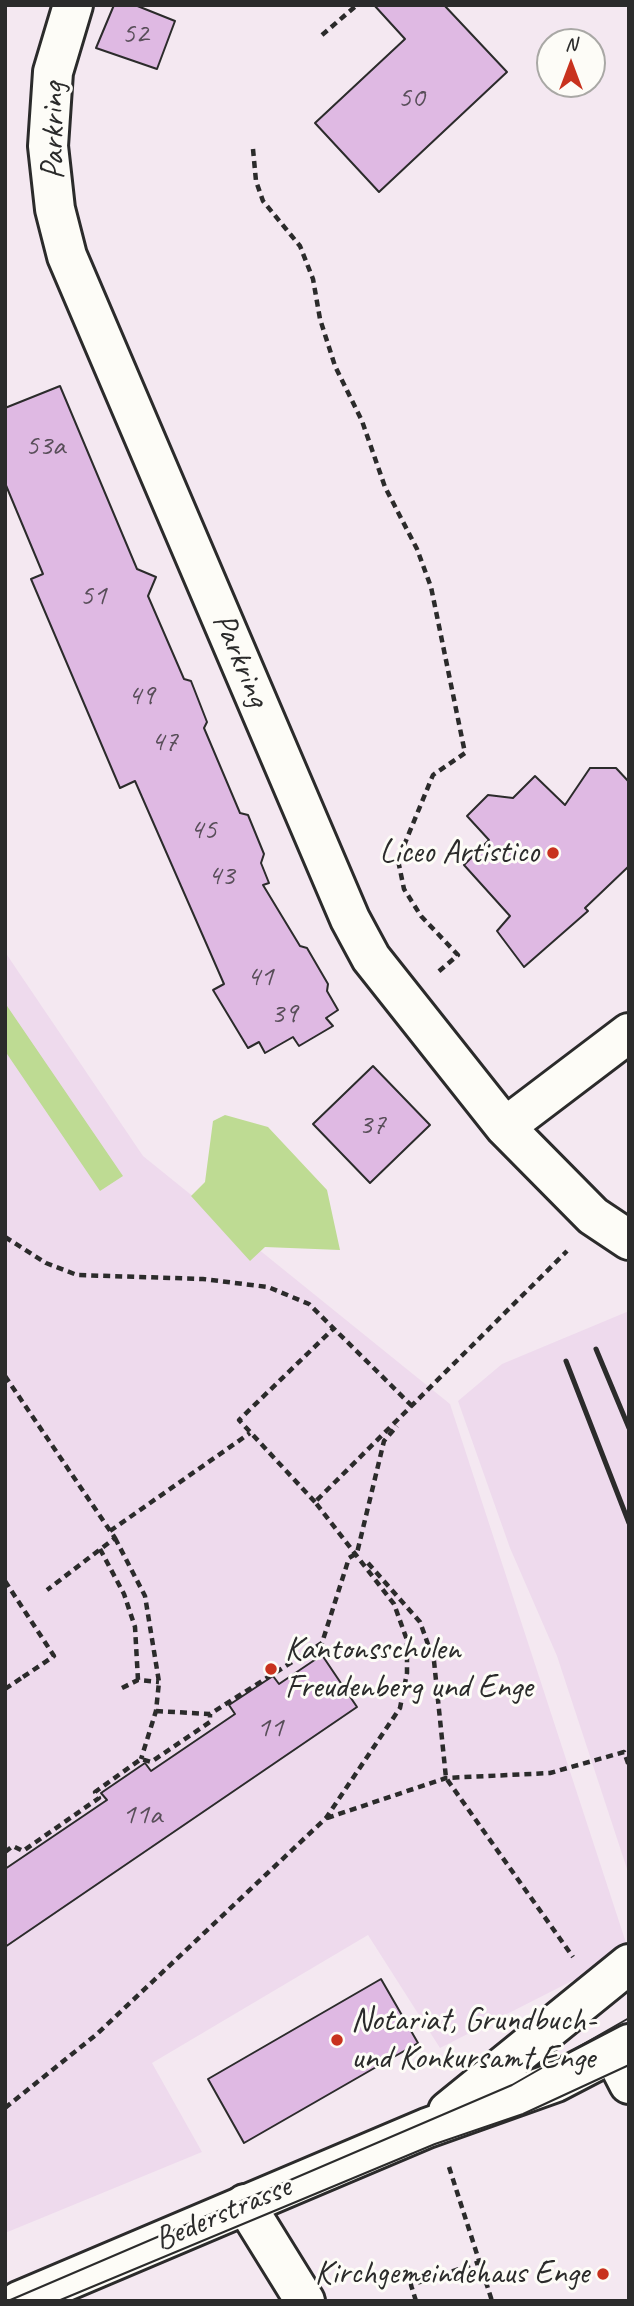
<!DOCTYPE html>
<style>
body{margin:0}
#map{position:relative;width:634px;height:2306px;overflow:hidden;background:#f4e8f1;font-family:Caveat,sans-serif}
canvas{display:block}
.frame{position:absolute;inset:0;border:7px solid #2b2b2b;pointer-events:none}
.north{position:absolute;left:536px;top:28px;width:70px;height:70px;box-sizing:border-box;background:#fdfcf7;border:2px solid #a9a8a5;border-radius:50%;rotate:0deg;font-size:19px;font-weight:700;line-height:28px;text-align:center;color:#2b2b2b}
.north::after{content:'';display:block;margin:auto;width:24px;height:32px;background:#c8321e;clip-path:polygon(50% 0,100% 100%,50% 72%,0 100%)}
</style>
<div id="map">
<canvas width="634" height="2306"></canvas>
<div class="frame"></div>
<div class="north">N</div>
</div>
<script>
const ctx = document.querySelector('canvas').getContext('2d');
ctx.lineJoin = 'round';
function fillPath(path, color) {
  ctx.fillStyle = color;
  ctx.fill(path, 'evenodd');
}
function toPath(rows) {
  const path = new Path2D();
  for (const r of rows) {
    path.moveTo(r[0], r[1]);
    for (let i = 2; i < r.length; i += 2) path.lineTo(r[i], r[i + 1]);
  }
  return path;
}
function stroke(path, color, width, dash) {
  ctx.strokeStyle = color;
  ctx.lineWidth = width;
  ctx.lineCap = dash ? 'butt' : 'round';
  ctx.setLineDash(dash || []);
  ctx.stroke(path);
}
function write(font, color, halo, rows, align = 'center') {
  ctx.font = font + ' Caveat,sans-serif';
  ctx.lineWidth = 6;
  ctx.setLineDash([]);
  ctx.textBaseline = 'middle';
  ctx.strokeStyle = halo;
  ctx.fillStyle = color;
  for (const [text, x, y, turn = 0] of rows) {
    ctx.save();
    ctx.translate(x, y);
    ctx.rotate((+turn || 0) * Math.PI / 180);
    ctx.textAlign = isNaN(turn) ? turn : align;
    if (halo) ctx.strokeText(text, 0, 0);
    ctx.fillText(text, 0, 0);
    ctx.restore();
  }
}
fillPath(toPath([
 [5,952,143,1156,450,1404,629,1952,440,2048,368,1935,152,2063,202,2152,5,2233],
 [629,1311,629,1875,557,1656,510,1548,458,1401,502,1364]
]), '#eedaed');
fillPath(toPath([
 [5,1003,123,1176,100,1191,5,1051],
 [225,1115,268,1127,327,1190,340,1250,265,1247,250,1261,191,1196,205,1182,213,1121]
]), '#bedb93');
const building = toPath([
 [114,5,135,5,175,21,157,69,96,48,114,5],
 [374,5,444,5,507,72,379,192,315,123,405,39,374,5],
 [60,386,137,569,156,577,148,596,184,679,191,681,207,722,204,728,240,813,248,815,264,854,261,863,269,883,263,885,300,946,307,948,328,984,327,991,338,1010,326,1018,333,1026,299,1046,293,1037,265,1053,259,1042,248,1048,213,990,224,984,135,781,120,788,31,579,43,574,5,483,5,408,60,386],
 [590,768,616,768,629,782,629,866,585,908,588,911,524,967,497,931,510,916,464,865,489,840,467,816,488,795,513,798,535,776,565,805,590,768],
 [373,1066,430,1125,370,1183,313,1124,373,1066],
 [322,1655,357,1707,5,1947,5,1869,107,1800,101,1793,145,1763,151,1771,235,1714,229,1705,273,1676,279,1684,322,1655],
 [381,1979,418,2043,244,2143,208,2079,381,1979]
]);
fillPath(building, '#dfb9e3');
stroke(building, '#2b2b2b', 2);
const minor = toPath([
 [73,5,53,72,48,146,55,209,67,256,350,919,371,958,505,1127,593,1216,629,1240],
 [505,1127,629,1033],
 [613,2053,629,2084],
 [245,2204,305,2301]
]);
const major = toPath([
 [448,2111,629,1964],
 [19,2301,427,2128,556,2082,629,2044]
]);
stroke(minor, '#2b2b2b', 44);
stroke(major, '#2b2b2b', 44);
stroke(toPath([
 [322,35,357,5],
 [253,149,256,181,263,201,300,246,313,279,320,319,335,366,362,421,385,487,417,549,431,587,465,753,433,775,398,860,404,889,421,916,458,955,437,973],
 [5,1237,46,1263,77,1275,203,1279,268,1287,309,1304,413,1407],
 [5,1376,115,1538,47,1590],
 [315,1502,239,1420,333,1329],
 [110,1531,250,1433],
 [115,1538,145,1596,159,1682,156,1711,141,1759],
 [100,1549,124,1594,135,1627,138,1680],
 [368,1563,420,1622,434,1661,446,1778,573,1957],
 [122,1688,138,1680,159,1682],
 [5,1689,23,1677],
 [156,1711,210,1714,322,1643,349,1558,357,1553,384,1441,397,1426],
 [327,1818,446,1778,550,1773,624,1752,629,1766],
 [5,1852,13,1846,23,1851,99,1798,95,1792,141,1759,151,1762,210,1722,210,1714],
 [5,2108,97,2034,326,1818,400,1708,407,1673,407,1640,394,1604,315,1502,567,1251],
 [449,2167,492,2301],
 [416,2301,411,2285,480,2262]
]), '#2b2b2b', 4.5, [7, 5]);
stroke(minor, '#fdfcf7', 38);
stroke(major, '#fdfcf7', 38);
stroke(toPath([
 [8,2301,512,2085,629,2018],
 [58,2301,435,2144,523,2114,629,2065]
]), '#2b2b2b', 2);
stroke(toPath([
 [596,1349,629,1428],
 [566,1361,629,1523]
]), '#2b2b2b', 5);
stroke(toPath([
 [5,1581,54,1656,23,1677]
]), '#2b2b2b', 4.5, [7, 5]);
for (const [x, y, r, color] of [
 [553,853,7,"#c8321e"],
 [271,1669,7,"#c8321e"],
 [337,2040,7,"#c8321e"],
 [603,2274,7,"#c8321e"]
]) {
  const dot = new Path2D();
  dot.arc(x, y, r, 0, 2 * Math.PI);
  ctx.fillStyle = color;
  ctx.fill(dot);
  stroke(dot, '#fdfcf7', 2.5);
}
write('30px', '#584e59', null, [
 ["52",135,34],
 ["50",411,98],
 ["53a",45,446],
 ["51",93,596],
 ["49",141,696],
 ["47",164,742],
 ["45",203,830],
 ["43",221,876],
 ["41",260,977],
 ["39",284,1014],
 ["37",372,1125],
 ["11",270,1728],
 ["11a",142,1815]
]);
write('33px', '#2b2b2b', '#fdfcf7', [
 ["Parkring",54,131,-90],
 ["Parkring",240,660,67],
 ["Bederstrasse",223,2214,-23]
]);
write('33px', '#2b2b2b', '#fdfcf7', [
 ["Liceo Artistico",539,853],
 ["Kantonsschulen",285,1650,"left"],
 ["Freudenberg und Enge",285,1688,"left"],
 ["Notariat, Grundbuch-",351,2021,"left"],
 ["und Konkursamt Enge",351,2059,"left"],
 ["Kirchgemeindehaus Enge",589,2274]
], 'right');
</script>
